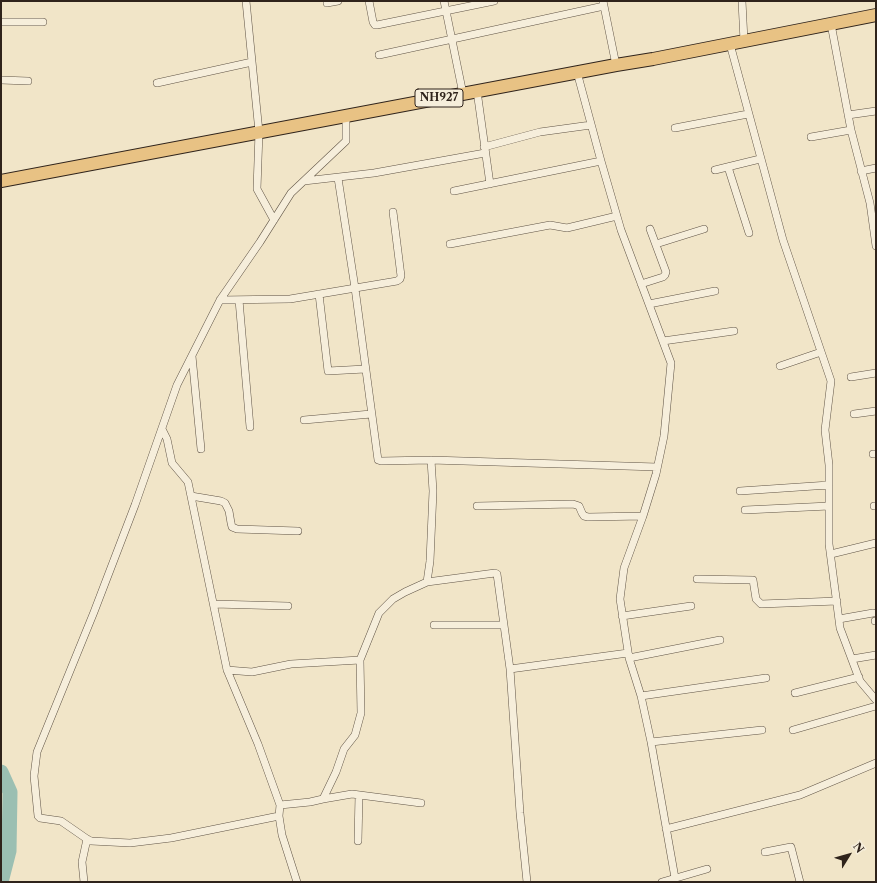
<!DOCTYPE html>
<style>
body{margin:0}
#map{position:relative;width:877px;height:883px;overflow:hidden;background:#f1e5c8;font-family:"Libre Caslon Text",serif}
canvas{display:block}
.frame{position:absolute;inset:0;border:2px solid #2f231b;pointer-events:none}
.north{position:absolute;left:829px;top:835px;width:40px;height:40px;-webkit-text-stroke:3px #f6eedb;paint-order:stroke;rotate:53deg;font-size:11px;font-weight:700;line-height:16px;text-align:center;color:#2f231b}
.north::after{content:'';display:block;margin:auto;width:14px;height:18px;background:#2f231b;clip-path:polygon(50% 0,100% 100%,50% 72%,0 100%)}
</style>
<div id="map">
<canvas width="877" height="883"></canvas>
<div class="frame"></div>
<div class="north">N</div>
</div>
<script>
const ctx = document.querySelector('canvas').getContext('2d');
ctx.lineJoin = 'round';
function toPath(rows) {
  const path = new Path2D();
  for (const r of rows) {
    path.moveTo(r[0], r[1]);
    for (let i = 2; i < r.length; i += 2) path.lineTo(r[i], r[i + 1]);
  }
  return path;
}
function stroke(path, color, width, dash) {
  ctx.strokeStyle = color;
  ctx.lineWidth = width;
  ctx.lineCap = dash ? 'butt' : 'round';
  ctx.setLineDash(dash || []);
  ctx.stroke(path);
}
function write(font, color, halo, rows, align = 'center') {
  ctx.font = font + ' "Libre Caslon Text",serif';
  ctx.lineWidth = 4;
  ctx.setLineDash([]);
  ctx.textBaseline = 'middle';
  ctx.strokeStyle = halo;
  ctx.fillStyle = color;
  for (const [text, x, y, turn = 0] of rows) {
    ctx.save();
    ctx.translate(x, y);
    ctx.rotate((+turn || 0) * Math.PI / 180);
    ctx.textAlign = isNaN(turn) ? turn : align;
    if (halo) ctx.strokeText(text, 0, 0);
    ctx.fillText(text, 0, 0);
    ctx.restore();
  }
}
stroke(toPath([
 [1,772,10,792,9,851,1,882]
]), '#9bbfb2', 15);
const minor = toPath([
 [246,1,259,132,257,189,274,220],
 [369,1,373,22,375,25,377,25,494,1],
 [444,1,463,94],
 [603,1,616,65],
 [742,1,744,41],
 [327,3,338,1],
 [1,22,43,22],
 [831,24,851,130,870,203,876,246],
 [730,44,783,240,831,381,825,430,829,465,829,544,840,628,860,681,876,700],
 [379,55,604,6],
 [577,72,601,161,621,230,671,363,664,436,656,474,643,516,624,568,620,599,629,658,641,696,651,742,675,878],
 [1,80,28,81],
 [157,83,252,62],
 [477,91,490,184],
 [848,115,876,111],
 [675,128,748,114],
 [811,137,851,130],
 [484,147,540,132,591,125],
 [728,167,749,233],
 [715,170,760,159],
 [861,171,876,168],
 [338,178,355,288,378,460,381,461,431,460,657,467],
 [304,181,374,173,485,153],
 [454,191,601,161],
 [450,244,550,225,567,228,617,216],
 [656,244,704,229],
 [641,284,663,277,665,275,666,272,650,229],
 [319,294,328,371,365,369],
 [220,300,290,299,397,281,400,279,401,276,393,212],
 [239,300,250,427],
 [649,304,715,291],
 [663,341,734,331],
 [192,356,201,449],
 [780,366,821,352],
 [851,377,876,373],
 [854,414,876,411],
 [304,420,371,414],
 [162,429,167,439,172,463,188,482,227,670,258,744,280,805,279,816,282,835,297,882],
 [873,454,876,454],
 [740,491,829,485],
 [191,496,221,501,225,503,229,511,231,523,232,527,237,529,298,531],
 [477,506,573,504,579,506,582,513,584,516,588,517,643,516],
 [874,506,876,506],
 [745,510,829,506],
 [831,554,876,543],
 [697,579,753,580,756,599,761,604,837,601],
 [427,582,430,561,433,491,431,460],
 [214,604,288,606],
 [622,616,691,606],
 [839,619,873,613],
 [875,621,876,621],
 [434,625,504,625],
 [629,658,720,640],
 [852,659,876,655],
 [360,660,379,613,393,599,405,592,427,582,495,573,497,574,510,669,520,813,527,882],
 [510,669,628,653],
 [227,670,252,672,291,664,360,660,361,713,355,735,344,749,336,772,323,799,310,802,280,805],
 [795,693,859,677],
 [641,696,766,678],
 [793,730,876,706],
 [651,742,762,730],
 [323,799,352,794,421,803],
 [279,816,171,838,130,843,91,841,87,839,61,821,40,818,38,816,34,776,37,752,94,612,135,505,177,385,220,300,260,242,291,193,346,141,346,116],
 [666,829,800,795,876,763],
 [358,841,359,795],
 [765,852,791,847,800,882],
 [84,882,82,862,87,839],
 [662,882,707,869]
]);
const trunk = toPath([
 [1,181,616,65,653,59,876,15]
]);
stroke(minor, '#605446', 8);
stroke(trunk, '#2f231b', 14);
stroke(minor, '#f6eedb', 7);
stroke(trunk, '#e8c284', 12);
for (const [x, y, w] of [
 [439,98,48]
]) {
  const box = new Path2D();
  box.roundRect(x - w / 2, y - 9, w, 18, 3);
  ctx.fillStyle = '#f6eedb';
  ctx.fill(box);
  stroke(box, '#2f231b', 1);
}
write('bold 11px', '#2f231b', null, [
 ["NH927",439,98]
]);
</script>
